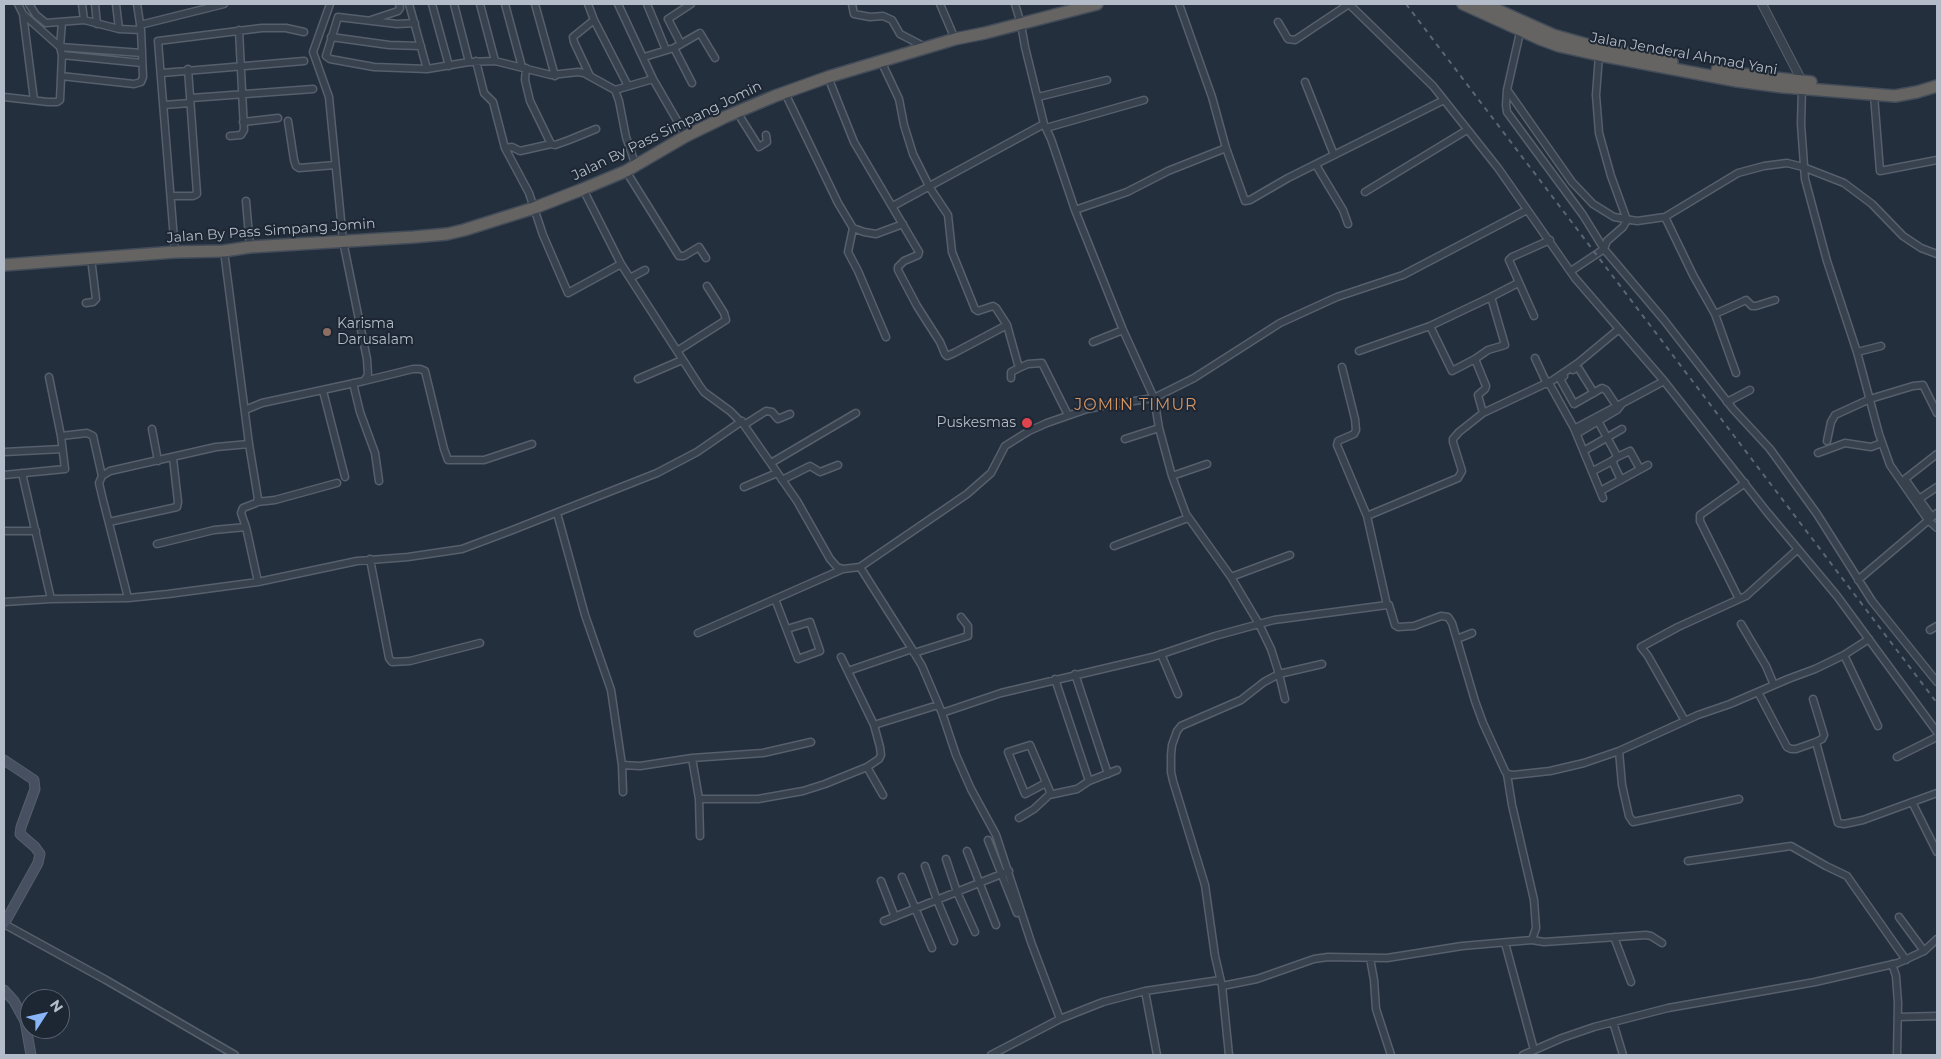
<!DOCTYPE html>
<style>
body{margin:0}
#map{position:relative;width:1941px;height:1059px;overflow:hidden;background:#242f3e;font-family:Montserrat,sans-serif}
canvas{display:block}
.frame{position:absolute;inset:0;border:5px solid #b4bcc9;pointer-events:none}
.north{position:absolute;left:20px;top:989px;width:50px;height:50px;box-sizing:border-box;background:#1d2633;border:1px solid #59626f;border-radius:50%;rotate:55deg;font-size:14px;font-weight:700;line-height:20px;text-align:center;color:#b4bcc9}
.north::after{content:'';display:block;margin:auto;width:18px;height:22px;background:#8ab4f8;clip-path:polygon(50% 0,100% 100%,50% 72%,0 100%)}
</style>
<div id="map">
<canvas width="1941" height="1059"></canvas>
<div class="frame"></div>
<div class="north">N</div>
</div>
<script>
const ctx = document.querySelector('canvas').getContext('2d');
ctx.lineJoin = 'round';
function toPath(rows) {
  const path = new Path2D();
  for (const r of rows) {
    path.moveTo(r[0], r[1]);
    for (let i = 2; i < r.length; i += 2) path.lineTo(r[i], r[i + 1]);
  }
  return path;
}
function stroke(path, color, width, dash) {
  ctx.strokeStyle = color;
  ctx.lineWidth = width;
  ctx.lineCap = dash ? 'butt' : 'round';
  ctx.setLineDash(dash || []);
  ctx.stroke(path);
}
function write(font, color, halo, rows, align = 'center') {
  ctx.font = font + ' Montserrat,sans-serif';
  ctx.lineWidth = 4;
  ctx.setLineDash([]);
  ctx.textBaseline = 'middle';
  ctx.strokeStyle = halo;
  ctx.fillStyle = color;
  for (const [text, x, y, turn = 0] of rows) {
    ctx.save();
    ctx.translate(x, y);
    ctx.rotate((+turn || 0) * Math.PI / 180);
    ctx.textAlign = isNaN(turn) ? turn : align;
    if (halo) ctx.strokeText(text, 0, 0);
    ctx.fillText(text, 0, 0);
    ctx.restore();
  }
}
const minor = toPath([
 [18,4,23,14,60,47,142,53],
 [29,4,36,15,46,23,84,20,119,29,141,30],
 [82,4,84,20],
 [95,4,97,24],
 [116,4,119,29],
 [409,4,427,69],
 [432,4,449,66],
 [454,4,469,62],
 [480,4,495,61],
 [505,4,522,67],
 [535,4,555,76],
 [588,4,594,20],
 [618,4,653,79,686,136],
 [647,4,666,50],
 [852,4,854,14,870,17,883,16,892,20,900,34,925,47],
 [940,4,955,39],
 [1015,4,1021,24,1025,47,1044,124,1051,139,1075,210,1123,330,1154,398,1159,428,1172,476,1186,514,1231,577,1259,624,1274,620,1387,605,1389,605,1395,625,1398,627,1414,626,1441,616,1448,617,1452,623,1475,701,1483,723,1505,771,1507,774,1513,775,1550,771,1584,763,1619,751,1698,715,1730,704,1788,679,1815,669,1844,655,1869,639],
 [1179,4,1212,97,1226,148,1245,201,1250,200,1288,178,1334,155,1305,82],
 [1349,4,1433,86,1498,168,1575,278,1664,381,1767,512,1837,596,1937,732],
 [23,14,34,100],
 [371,20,398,11,400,8,399,4],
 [1278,22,1288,39,1295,40,1349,4],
 [415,23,397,24,338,17,326,56,330,59,374,67,427,69,469,62,495,61,551,75,578,72,584,73,615,90,653,79],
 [140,25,224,4],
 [1521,28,1507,90,1506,105,1507,112,1583,215,1604,249,1664,320,1733,409,1770,449,1817,514,1872,601,1937,682],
 [331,37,389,45,421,46],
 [681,44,668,19,691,4],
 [674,48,692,83],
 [62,55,142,63],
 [644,57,674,48,700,33,715,58],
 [476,61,484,93,493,102,505,148,529,193,543,235,568,293,621,264],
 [881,61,899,99,904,125,913,154,930,188,948,215,952,252,975,309,978,311,993,306,996,308,1007,325,1019,368,1028,364,1042,363,1068,415],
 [526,68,525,80,530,101,551,144,555,145,569,140,596,129],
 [162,73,304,61],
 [61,76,134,84,141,82,143,77,141,30,137,4],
 [590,76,574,42,573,37,594,20,628,86],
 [828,77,854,142,919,252,918,255,904,261,898,267,898,270,917,306,940,342,945,354,947,356,954,353,1007,325],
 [1802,89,1801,124,1805,179,1827,261,1857,352,1879,434,1890,465,1928,520,1937,528],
 [615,90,619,101,626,137,636,166],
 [1508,91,1572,182,1593,204,1614,217,1637,221,1665,217,1738,173,1764,166,1787,163,1803,167,1844,183,1872,204,1903,236,1921,248,1937,254],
 [785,93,838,203,853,228,848,252,858,271,886,337],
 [1874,95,1880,171,1937,160],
 [4,97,48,102,57,102,60,100,62,55,60,47,62,22],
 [1038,97,1107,80],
 [191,98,313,89],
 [164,105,190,103],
 [737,112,759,147,767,142,766,135],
 [288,121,294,160,296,166,299,168,335,165],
 [243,122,278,118],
 [1046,128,1144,100],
 [230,136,241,135,244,130,239,30],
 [505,148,512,147,520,151,551,144],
 [1334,155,1444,100],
 [1316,165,1343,210,1348,224],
 [626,171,679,256,684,256,699,247,706,258],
 [583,189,621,264,699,385,704,392,730,411,744,425,797,501,830,559,837,567,843,569,860,567,912,649,922,666,942,713,956,755,971,789,996,835,1031,942,1060,1019],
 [1365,192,1467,130],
 [171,196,193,196,197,194,188,69],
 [246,201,250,247],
 [893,206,1044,124],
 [1075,210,1127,192,1168,171,1226,148],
 [1665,217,1693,275,1715,314,1736,373],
 [853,228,864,232,876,234,903,224],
 [224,251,249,444,258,499,256,503,243,508,241,513,246,527,258,582],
 [175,252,158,41,262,28,286,28,304,32],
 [1571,271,1604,249,1607,241,1623,227,1627,220,1611,176,1599,133,1596,95,1599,55],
 [630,278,645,270],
 [1491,297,1518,283],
 [86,303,93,302,96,299,91,258],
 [1715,314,1744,301,1746,300,1752,306,1756,306,1775,300],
 [1534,316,1509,260,1512,257,1550,240],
 [1430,326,1452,371,1475,359],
 [1093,342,1123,330],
 [677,351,726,320,724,313,707,286],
 [1359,351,1430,326,1491,297,1505,345,1488,350,1475,359,1486,386,1485,389,1478,395,1483,413],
 [1857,352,1881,346],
 [1535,358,1547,384],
 [1342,367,1355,419,1356,430,1354,434,1338,441,1337,445,1367,516,1387,605],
 [1573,370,1576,368,1579,369,1594,393],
 [1564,376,1560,379,1574,404,1602,388,1606,390,1618,408],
 [1011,378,1011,372,1019,368],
 [638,379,682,360],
 [364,381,413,369,420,369,425,371,444,449,448,460,484,460,532,444],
 [353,383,360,412,375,453,379,481],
 [1549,383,1574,428,1603,498],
 [323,391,345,477],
 [1727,402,1750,390],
 [1621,405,1617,410,1580,432,1576,428,1664,381],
 [245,410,262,403,364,381,368,375,367,359,343,241,329,97,313,52,330,4],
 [1598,421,1616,454,1617,457,1612,461,1621,480],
 [744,425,766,411,772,412,778,419,790,414],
 [152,429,158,461],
 [61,436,87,433,93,436,102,476],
 [1125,439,1159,428],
 [1827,441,1831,422,1835,415,1870,399,1913,386,1923,385,1937,413],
 [1587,449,1622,429],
 [4,452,62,449],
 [1818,453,1845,443,1871,447,1882,443],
 [1617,457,1630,451,1640,469],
 [771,463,856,413],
 [1595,470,1612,461],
 [22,473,51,599],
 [4,475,65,469,61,436,49,377],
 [1172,476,1207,464],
 [782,480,810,466,820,472,838,465],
 [744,487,777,473],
 [1604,489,1648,465],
 [1916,501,1937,487],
 [257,502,275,500,337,483],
 [557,513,585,615,611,690,622,765,623,792],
 [1367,516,1458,478,1462,471,1453,442,1453,439,1459,432,1483,413,1553,380,1578,363,1619,329],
 [1932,517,1905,479,1937,454],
 [109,522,177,507,178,502,173,458],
 [4,531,36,531],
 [157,544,214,530,246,527],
 [1114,546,1188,518],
 [370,559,389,658,392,662,410,661,480,643],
 [860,567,967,494,991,473,1005,446,1029,431,1047,423,1087,409,1108,405,1154,398,1194,378,1280,323,1337,297,1403,275,1527,210],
 [1231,577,1290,555],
 [1858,580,1937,513],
 [128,598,103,500,99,483,102,476,110,471,216,447,249,444],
 [775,599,798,659,820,651,810,622,787,629],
 [1739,599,1700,521,1700,515,1745,483],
 [4,602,51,599,128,598,168,594,258,582,357,561,408,557,462,549,510,531,657,473,697,452,742,421],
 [1741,624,1766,666,1774,685],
 [1930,630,1937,626],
 [698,633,843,569],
 [1457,639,1472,633],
 [914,653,968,636,968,626,961,617],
 [1161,654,1178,694],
 [1844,655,1878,726],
 [841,657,874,725],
 [848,671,912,649],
 [1075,674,1108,774],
 [1758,692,1787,747,1791,749,1796,749,1816,742,1838,823,1844,824,1863,820,1937,793],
 [1285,699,1279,674,1322,664],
 [1813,699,1824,735,1822,739,1816,742],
 [942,713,1001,693,1153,657,1215,636,1259,624,1271,649,1279,674,1264,682,1241,700,1181,726,1177,731,1172,745,1171,755,1171,772,1173,781,1205,885,1215,956,1222,986,1229,1055],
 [1685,721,1648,656,1641,647,1678,627,1746,596,1798,549],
 [1619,751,1622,785,1629,816,1633,822,1739,799],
 [1897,757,1937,737],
 [692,758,699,799,700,836],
 [622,765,640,766,692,758,763,753,811,742],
 [867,767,883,795],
 [1089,781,1117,770],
 [1046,783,1025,794,1008,752,1030,745,1051,794],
 [699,799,758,799,803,791,825,784,867,767,879,759,881,755,880,747,874,725,938,705],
 [1912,802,1937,852],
 [1019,818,1034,809,1049,795,1077,789,1089,781,1055,679],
 [988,840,1017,913],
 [967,851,996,925],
 [946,859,957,892,975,932],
 [1688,861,1791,846,1826,866,1847,876,1906,960],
 [925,866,937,900,954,941],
 [902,877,932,948],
 [881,881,895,917],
 [1899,917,1924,951],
 [884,921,1009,871],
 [4,924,106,980,235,1055],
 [1614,937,1631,982],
 [1532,940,1544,942,1646,935,1651,936,1662,943],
 [1505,943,1534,1050],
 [1370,958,1374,980,1376,1009,1391,1055],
 [1892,964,1896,976,1898,1003,1897,1055],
 [1222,986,1257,979,1314,959,1328,957,1387,958,1462,946,1532,940,1536,928,1534,900,1512,805,1507,774],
 [1145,991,1157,1055],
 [1898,1017,1937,1016],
 [1613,1022,1623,1055],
 [991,1055,1060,1019,1103,1002,1145,991,1220,980],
 [1523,1055,1562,1038,1594,1027,1668,1008,1815,982,1898,963,1924,951,1937,939]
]);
const tertiary = toPath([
 [1762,4,1802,81]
]);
const secondary = toPath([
 [4,760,34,780,35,789,21,827,20,834,35,847,40,854,38,863,4,924],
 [4,990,14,1001,25,1021,31,1055]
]);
const trunk = toPath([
 [1463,4,1540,39,1559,46,1599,55,1737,81,1783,87,1895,96,1917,92,1937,86],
 [1484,4,1553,35,1585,44,1672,62],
 [1717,70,1756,76,1811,82],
 [4,265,175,252,224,251,250,247,414,237,447,234,464,230,534,208,583,189,626,171,686,136,725,117,775,96,828,77,955,39,985,33,1097,4]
]);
stroke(minor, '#565f6c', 9);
stroke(tertiary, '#565f6c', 10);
stroke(secondary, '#565f6c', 11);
stroke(trunk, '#434c59', 14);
stroke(minor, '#38414e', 6);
stroke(tertiary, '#38414e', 8);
stroke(secondary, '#465061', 9);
stroke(trunk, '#656462', 11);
stroke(toPath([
 [1406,4,1937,703]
]), '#5a6575', 2, [5, 5]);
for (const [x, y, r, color] of [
 [327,332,5,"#8d6e63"],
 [1027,423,6,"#e0444e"]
]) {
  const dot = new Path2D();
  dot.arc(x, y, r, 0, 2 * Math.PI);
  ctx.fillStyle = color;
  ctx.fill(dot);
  stroke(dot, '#1d2633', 2);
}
write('14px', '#b4bcc9', '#1d2633', [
 ["Jalan Jenderal Ahmad Yani",1684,54,10],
 ["Jalan By Pass Simpang Jomin",667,131,-26],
 ["Jalan By Pass Simpang Jomin",271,231,-4]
]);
write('14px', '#b4bcc9', '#1d2633', [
 ["Karisma",337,324],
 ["Darusalam",337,340],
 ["Puskesmas",1016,423,"right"]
], 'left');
ctx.letterSpacing = '1px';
write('16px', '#d59563', '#1d2633', [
 ["JOMIN TIMUR",1136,405]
]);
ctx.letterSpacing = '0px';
</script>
